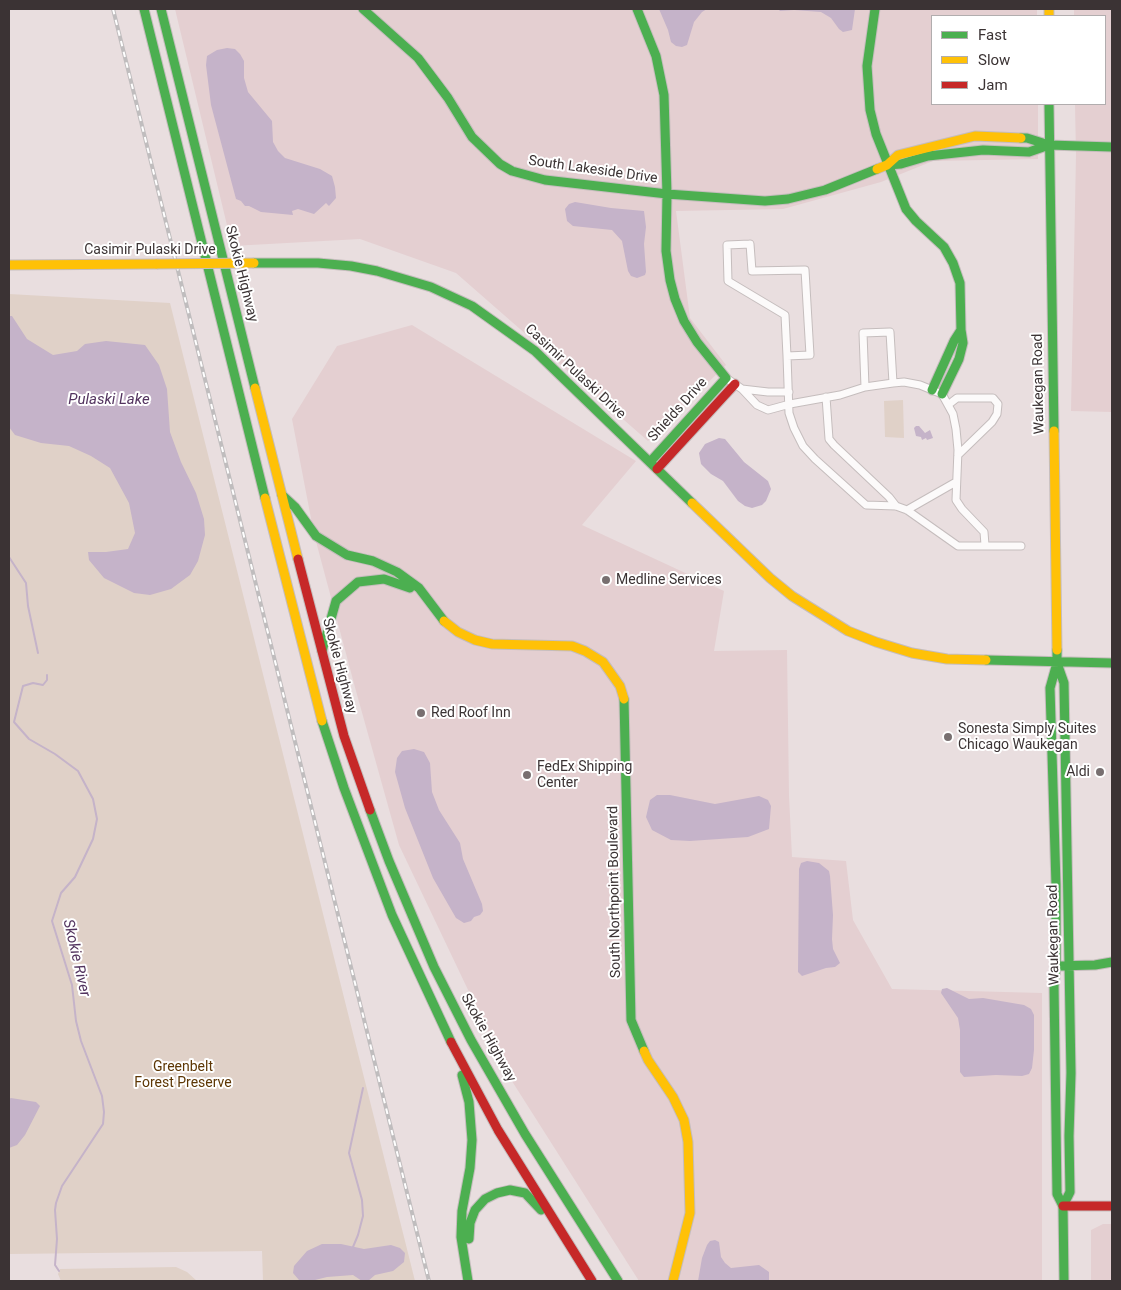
<!DOCTYPE html>
<style>
body{margin:0}
#map{position:relative;width:1121px;height:1290px;overflow:hidden;background:#e9dedf;font-family:Roboto,sans-serif}
canvas{display:block}
.frame{position:absolute;inset:0;border:10px solid #3b3334;pointer-events:none}
.legend{position:absolute;left:931px;top:15px;width:175px;height:90px;box-sizing:border-box;background:#fff;border:1px solid #b1adae;margin:0;padding:6px 9px;list-style:none;font-size:15px;color:#3b3334}
.legend li{display:flex;align-items:center;gap:10px;height:25px}
.legend b{width:25px;border:1px solid #b1adae}
</style>
<div id="map">
<canvas width="1121" height="1290"></canvas>
<div class="frame"></div>
<ul class="legend">
<li><b style="height:6px;background:#4caf50"></b>Fast</li>
<li><b style="height:6px;background:#ffc107"></b>Slow</li>
<li><b style="height:6px;background:#c62828"></b>Jam</li>
</ul>
</div>
<script>
const ctx = document.querySelector('canvas').getContext('2d');
ctx.lineJoin = 'round';
function fillPath(path, color) {
  ctx.fillStyle = color;
  ctx.fill(path, 'evenodd');
}
function toPath(rows) {
  const path = new Path2D();
  for (const r of rows) {
    path.moveTo(r[0], r[1]);
    for (let i = 2; i < r.length; i += 2) path.lineTo(r[i], r[i + 1]);
  }
  return path;
}
function stroke(path, color, width, dash) {
  ctx.strokeStyle = color;
  ctx.lineWidth = width;
  ctx.lineCap = dash ? 'butt' : 'round';
  ctx.setLineDash(dash || []);
  ctx.stroke(path);
}
function write(font, color, halo, rows, align = 'center') {
  ctx.font = font + ' Roboto,sans-serif';
  ctx.lineWidth = 4;
  ctx.setLineDash([]);
  ctx.textBaseline = 'middle';
  ctx.strokeStyle = halo;
  ctx.fillStyle = color;
  for (const [text, x, y, turn = 0] of rows) {
    ctx.save();
    ctx.translate(x, y);
    ctx.rotate((+turn || 0) * Math.PI / 180);
    ctx.textAlign = isNaN(turn) ? turn : align;
    if (halo) ctx.strokeText(text, 0, 0);
    ctx.fillText(text, 0, 0);
    ctx.restore();
  }
}
fillPath(toPath([
 [175,9,1037,9,1037,16,932,16,932,104,1038,104,1038,159,933,161,881,182,783,209,676,211,690,318,726,365,648,441,456,273,360,239,232,246],
 [1074,9,1112,9,1112,412,1071,411,1076,155,1075,104,1105,104,1105,16,1074,16],
 [412,325,636,461,582,525,724,591,714,651,787,650,789,796,792,857,846,861,853,920,892,989,1042,993,1042,1281,639,1281,510,1078,399,845,356,691,314,534,292,419,337,346],
 [1103,1224,1112,1224,1112,1281,1091,1281,1091,1230]
]), '#e4cfd1');
fillPath(toPath([
 [9,294,170,303,415,1281,263,1281,262,1251,9,1254],
 [903,400,904,438,885,437,884,401],
 [176,1267,187,1272,197,1281,61,1281,58,1274,60,1269]
]), '#e0d1c8');
fillPath(toPath([
 [659,9,707,9,702,12,694,22,687,45,682,47,676,46,671,42,668,30],
 [778,9,855,9,852,30,843,32,839,29,831,18,821,12,794,10,780,11],
 [227,48,235,49,240,54,244,61,244,78,248,92,272,121,273,142,278,151,285,158,320,169,332,176,335,187,336,198,329,206,326,203,314,214,298,209,292,211,293,215,261,212,249,206,245,206,241,201,236,199,211,105,206,65,207,56,217,50],
 [575,202,611,208,644,211,646,227,644,244,646,272,645,275,637,278,631,276,628,271,622,241,612,230,573,226,567,221,565,209,569,204],
 [9,316,12,316,27,339,53,355,77,351,85,344,106,341,145,345,159,365,167,389,170,432,181,462,196,493,204,519,205,535,198,561,190,575,171,589,150,595,134,593,104,578,89,560,88,552,106,552,128,549,135,533,129,503,110,468,91,456,69,446,41,443,15,435,9,427],
 [916,426,919,426,925,433,930,430,933,438,927,440,926,438,922,440,921,437,916,436,914,428],
 [719,438,725,439,744,462,768,481,771,489,766,501,762,505,752,508,745,506,738,501,723,481,711,474,701,464,699,453,705,444],
 [414,749,424,752,430,763,432,792,439,810,460,843,463,859,482,904,483,911,480,915,474,917,471,921,464,923,456,918,433,878,405,808,395,772,397,758,402,751],
 [657,795,670,795,715,804,759,796,768,800,771,806,769,829,748,837,690,841,671,840,652,830,646,817,650,800],
 [807,861,819,863,829,871,830,876,833,915,832,939,833,949,840,963,835,967,826,968,802,976,798,972,799,869,801,863],
 [947,988,969,999,983,998,1024,1005,1031,1009,1034,1015,1034,1050,1032,1068,1029,1074,1022,1076,996,1075,964,1077,960,1072,960,1030,958,1018,941,993,942,989],
 [11,1098,36,1102,40,1106,25,1135,17,1145,9,1148,9,1099],
 [715,1240,719,1242,721,1257,725,1263,731,1268,759,1265,769,1272,769,1281,698,1281,702,1258,707,1245,710,1241],
 [322,1244,341,1244,364,1249,391,1245,400,1248,405,1253,404,1262,393,1271,375,1275,368,1281,362,1281,353,1275,327,1277,311,1281,299,1280,293,1273,294,1266,307,1251]
]), '#c5b3c9');
stroke(toPath([
 [9,557,26,583,28,606,38,653],
 [47,675,47,680,43,685,33,683,23,686,14,722,29,739,55,754,78,771,93,799,97,819,93,839,75,877,61,893,52,921,72,985,76,1021,81,1041,102,1096,104,1112,103,1124,62,1186,56,1203,55,1210,57,1239,55,1265,59,1271],
 [353,1247,358,1235,363,1216,362,1200,349,1153,363,1088]
]), '#c5b3c9', 2);
const street = toPath([
 [750,244,752,271,805,270,810,355,787,356,785,315,728,281,727,245,750,244],
 [787,356,789,413,794,428,803,446,815,459,866,505,896,506,907,510,958,546,1021,546],
 [726,378,742,389,757,405,768,410,790,404,840,395,865,387,893,383,904,382,920,385,942,394,953,414,956,429,958,450,956,500,962,509,984,532,985,545],
 [865,387,863,333,890,332,893,383],
 [742,389,768,392,789,392],
 [826,397,829,439,834,445,889,497,896,506],
 [948,405,957,398,993,398,998,404,997,414,992,422,958,455],
 [907,510,956,482]
]);
const fast = toPath([
 [144,9,265,498],
 [161,9,255,388],
 [363,9,418,58,448,98,472,137,500,164,512,171,545,180,667,194,765,201,788,199,825,190,877,169],
 [637,9,656,56,664,95,667,194,666,251,670,280,675,299,684,321,697,342,726,378,650,462],
 [875,9,867,66,870,110,876,134,906,209,916,221,944,247,953,263,960,283,961,330,963,343,959,359,942,394],
 [1049,104,1054,431],
 [1021,138,1027,138,1049,145,1112,147],
 [887,165,901,164,928,156,983,150,1029,152,1049,145],
 [254,263,318,263,351,266,377,271,431,287,472,306,535,351,692,503],
 [932,390,954,341,961,330],
 [282,495,295,507,316,536,347,555,373,561,397,572,419,588,444,621],
 [1057,650,1057,663,1050,688,1056,885,1056,966,1054,986,1057,1194,1063,1206,1064,1281],
 [322,651,336,601,358,582,384,579,410,588],
 [986,660,1112,663],
 [1057,663,1064,683,1071,1073,1069,1136,1070,1192,1063,1206],
 [624,699,631,1020,644,1051],
 [322,721,344,788,392,915,451,1042],
 [370,810,389,861,434,967,471,1040,525,1134,618,1281],
 [1056,966,1095,965,1112,962],
 [462,1075,469,1102,472,1140,470,1168,462,1211,461,1237,468,1281],
 [469,1239,470,1223,475,1210,485,1199,497,1193,510,1190,525,1193,541,1210]
]);
const slow = toPath([
 [1049,9,1049,16],
 [877,169,887,165,898,155,975,136,1021,138],
 [9,265,157,264],
 [255,388,298,559],
 [1054,431,1057,650],
 [265,498,322,721],
 [692,503,770,578,792,596,848,631,876,642,912,653,947,659,986,660],
 [444,621,458,632,475,640,492,644,572,646,585,651,603,662,620,686,624,699],
 [644,1051,648,1060,673,1097,684,1120,688,1142,690,1213,673,1281]
]);
const jam = toPath([
 [657,469,735,384],
 [298,559,344,736,370,810],
 [451,1042,498,1130,592,1281],
 [1063,1206,1112,1206]
]);
stroke(street, '#c5bdbd', 9);
stroke(fast, '#c5bdbd', 11);
stroke(slow, '#c5bdbd', 11);
stroke(jam, '#c5bdbd', 11);
stroke(street, '#fcfafa', 7);
stroke(fast, '#4caf50', 9);
stroke(slow, '#ffc107', 9);
stroke(jam, '#c62828', 9);
const rail = toPath([
 [113,9,429,1281]
]);
stroke(rail, '#c0bdbe', 4);
stroke(rail, '#fff', 2, [5.5]);
const slowBridge = toPath([
 [157,264,254,263]
]);
stroke(slowBridge, '#c5bdbd', 11, []);
stroke(slowBridge, '#ffc107', 9);
for (const [x, y, r, color] of [
 [606,580,5,"#786f70"],
 [421,713,5,"#786f70"],
 [948,737,5,"#786f70"],
 [1100,772,5,"#786f70"],
 [527,775,5,"#786f70"]
]) {
  const dot = new Path2D();
  dot.arc(x, y, r, 0, 2 * Math.PI);
  ctx.fillStyle = color;
  ctx.fill(dot);
  stroke(dot, '#fff', 2);
}
write('14px', '#3b3334', '#fff', [
 ["South Lakeside Drive",593,170,8],
 ["Casimir Pulaski Drive",150,250],
 ["Skokie Highway",241,274,76],
 ["Casimir Pulaski Drive",575,372,43],
 ["Waukegan Road",1039,384,-91],
 ["Shields Drive",678,410,-48],
 ["Skokie Highway",339,666,75],
 ["South Northpoint Boulevard",615,892,-91],
 ["Waukegan Road",1054,935,-91],
 ["Skokie Highway",488,1038,61]
]);
write('14px', '#3b3334', '#fff', [
 ["Medline Services",616,580],
 ["Red Roof Inn",431,713],
 ["Sonesta Simply Suites",958,729],
 ["Chicago Waukegan",958,745],
 ["FedEx Shipping",537,767],
 ["Center",537,783],
 ["Aldi",1090,772,"right"]
], 'left');
write('14px', '#5d3604', '#fff', [
 ["Greenbelt",183,1067],
 ["Forest Preserve",183,1083]
]);
write('italic 15px', '#53345f', '#fff', [
 ["Pulaski Lake",109,400],
 ["Skokie River",76,958,77]
]);
</script>
